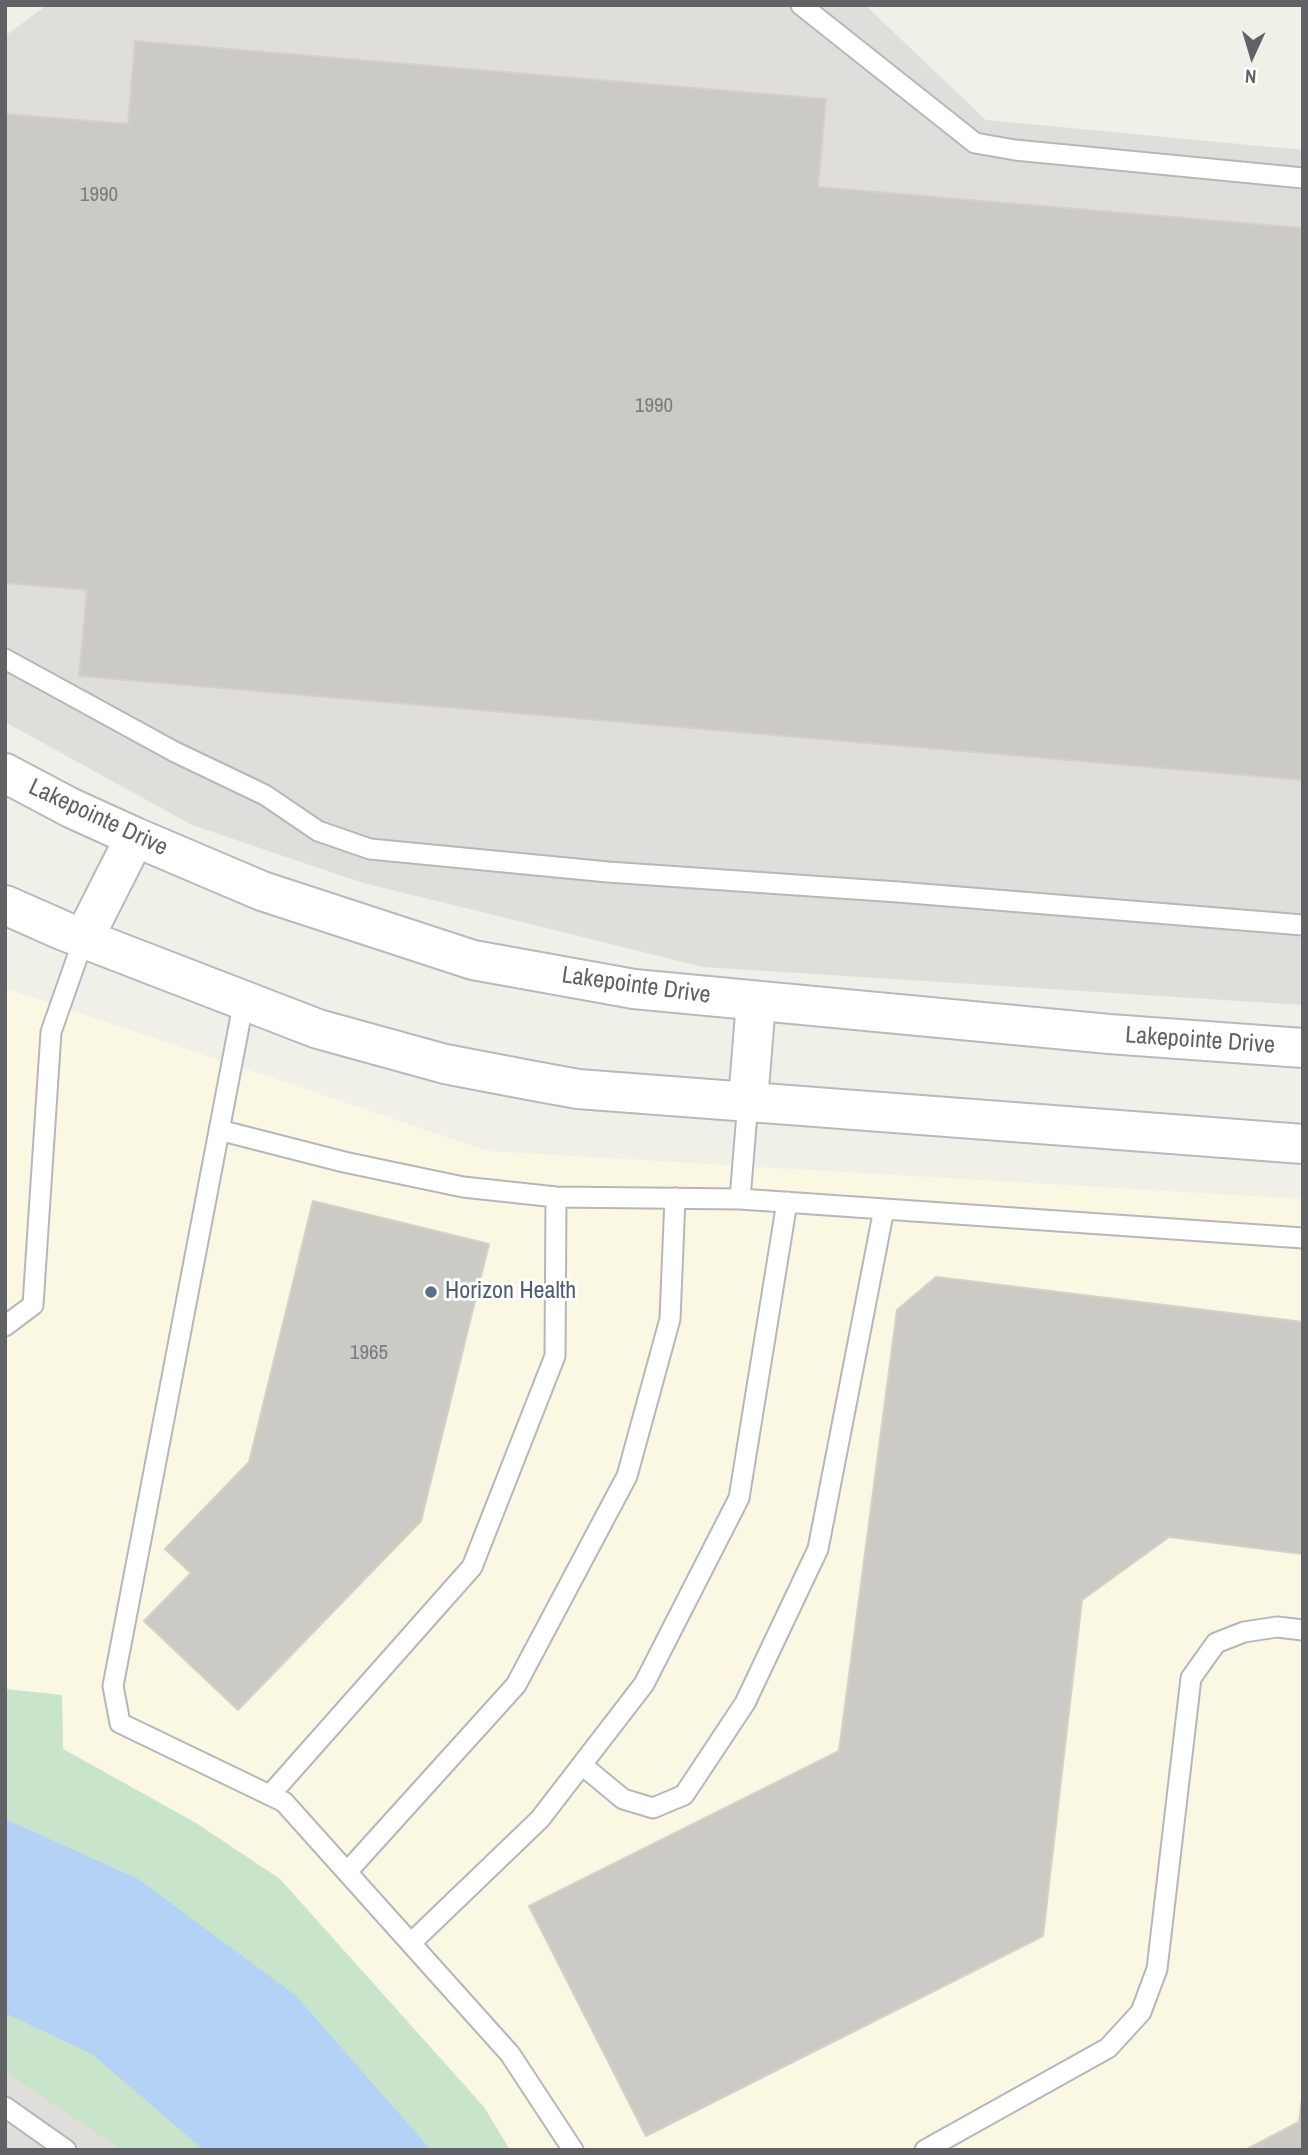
<!DOCTYPE html>
<style>
body{margin:0}
#map{position:relative;width:1308px;height:2155px;overflow:hidden;background:#f0efe8;font-family:"Archivo Narrow",sans-serif}
canvas{display:block}
.frame{position:absolute;inset:0;border:7px solid #606266;pointer-events:none}
.north{position:absolute;left:1217px;top:21px;width:70px;height:70px;-webkit-text-stroke:5px #fff;paint-order:stroke;rotate:184deg;font-size:19px;font-weight:700;line-height:28px;text-align:center;color:#606266}
.north::after{content:'';display:block;margin:auto;width:24px;height:32px;background:#606266;clip-path:polygon(50% 0,100% 100%,50% 72%,0 100%)}
</style>
<div id="map">
<canvas width="1308" height="2155"></canvas>
<div class="frame"></div>
<div class="north">N</div>
</div>
<script>
const ctx = document.querySelector('canvas').getContext('2d');
ctx.lineJoin = 'round';
function fillPath(path, color) {
  ctx.fillStyle = color;
  ctx.fill(path, 'evenodd');
}
function toPath(rows) {
  const path = new Path2D();
  for (const r of rows) {
    path.moveTo(r[0], r[1]);
    for (let i = 2; i < r.length; i += 2) path.lineTo(r[i], r[i + 1]);
  }
  return path;
}
function stroke(path, color, width, dash) {
  ctx.strokeStyle = color;
  ctx.lineWidth = width;
  ctx.lineCap = dash ? 'butt' : 'round';
  ctx.setLineDash(dash || []);
  ctx.stroke(path);
}
function write(font, color, halo, rows, align = 'center') {
  ctx.font = font + ' "Archivo Narrow",sans-serif';
  ctx.lineWidth = 6;
  ctx.setLineDash([]);
  ctx.textBaseline = 'middle';
  ctx.strokeStyle = halo;
  ctx.fillStyle = color;
  for (const [text, x, y, turn = 0] of rows) {
    ctx.save();
    ctx.translate(x, y);
    ctx.rotate((+turn || 0) * Math.PI / 180);
    ctx.textAlign = isNaN(turn) ? turn : align;
    if (halo) ctx.strokeText(text, 0, 0);
    ctx.fillText(text, 0, 0);
    ctx.restore();
  }
}
fillPath(toPath([
 [5,988,489,1151,1303,1199,1303,2150,510,2150,484,2107,280,1879,196,1823,63,1749,62,1695,5,1689]
]), '#faf7e3');
fillPath(toPath([
 [47,5,865,5,986,120,1303,150,1303,1005,703,967,360,882,192,825,5,722,5,36],
 [5,2072,112,2141,122,2150,5,2150]
]), '#dfdeda');
fillPath(toPath([
 [5,1689,62,1695,63,1749,196,1823,280,1879,484,2107,510,2150,122,2150,5,2072]
]), '#c8e4cb');
fillPath(toPath([
 [5,1819,138,1879,295,1995,431,2150,204,2150,92,2054,5,2013]
]), '#b3d2f5');
const building = toPath([
 [135,41,826,99,818,187,1303,228,1303,780,79,676,87,590,5,583,5,114,128,124,135,41],
 [313,1201,489,1244,421,1521,238,1710,144,1621,191,1573,165,1549,249,1462,313,1201],
 [936,1277,1303,1322,1303,1554,1169,1537,1082,1600,1043,1936,646,2136,529,1906,839,1751,897,1310,936,1277],
 [1303,2089,1303,2150,1245,2150,1299,2122,1303,2089]
]);
fillPath(building, '#cbcac4');
stroke(building, '#d4d1c7', 2);
const service = toPath([
 [801,5,975,143,1015,150,1303,178],
 [5,659,175,752,265,795,318,831,370,849,608,872,898,892,1303,925],
 [244,1000,113,1686,120,1723,284,1802,510,2054,573,2150],
 [219,1130,344,1162,463,1187,556,1197,740,1199,1303,1238],
 [740,1199,748,1101],
 [5,1326,33,1305,51,1032,84,938],
 [582,1765,623,1799,653,1808,684,1795,745,1703,818,1549,884,1209],
 [270,1795,472,1567,555,1356,556,1197],
 [347,1872,516,1685,627,1476,670,1319,675,1198],
 [411,1943,540,1819,644,1684,739,1498,787,1202],
 [5,2107,66,2150],
 [925,2150,1108,2048,1141,2012,1157,1969,1191,1678,1216,1643,1244,1632,1277,1627,1303,1630]
]);
const secondary = toPath([
 [5,773,71,808,135,837,262,891,473,960,634,989,1109,1034,1303,1048],
 [5,905,64,931,318,1029,445,1064,534,1081,578,1089,1303,1144],
 [84,938,135,837],
 [748,1101,756,1002]
]);
stroke(service, '#b5b7bb', 23);
stroke(secondary, '#b7b9bd', 42);
stroke(service, '#fff', 19);
stroke(secondary, '#fff', 38);
for (const [x, y, r, color] of [
 [431,1292,7,"#5c6f8a"]
]) {
  const dot = new Path2D();
  dot.arc(x, y, r, 0, 2 * Math.PI);
  ctx.fillStyle = color;
  ctx.fill(dot);
  stroke(dot, '#fff', 2.5);
}
write('21px', '#7b7c7e', null, [
 ["1990",99,195],
 ["1990",654,406],
 ["1965",369,1353]
]);
write('24px', '#606266', '#fff', [
 ["Lakepointe Drive",98,818,25],
 ["Lakepointe Drive",636,986,8],
 ["Lakepointe Drive",1200,1041,4]
]);
write('24px', '#4e5e75', '#fff', [
 ["Horizon Health",445,1292]
], 'left');
</script>
